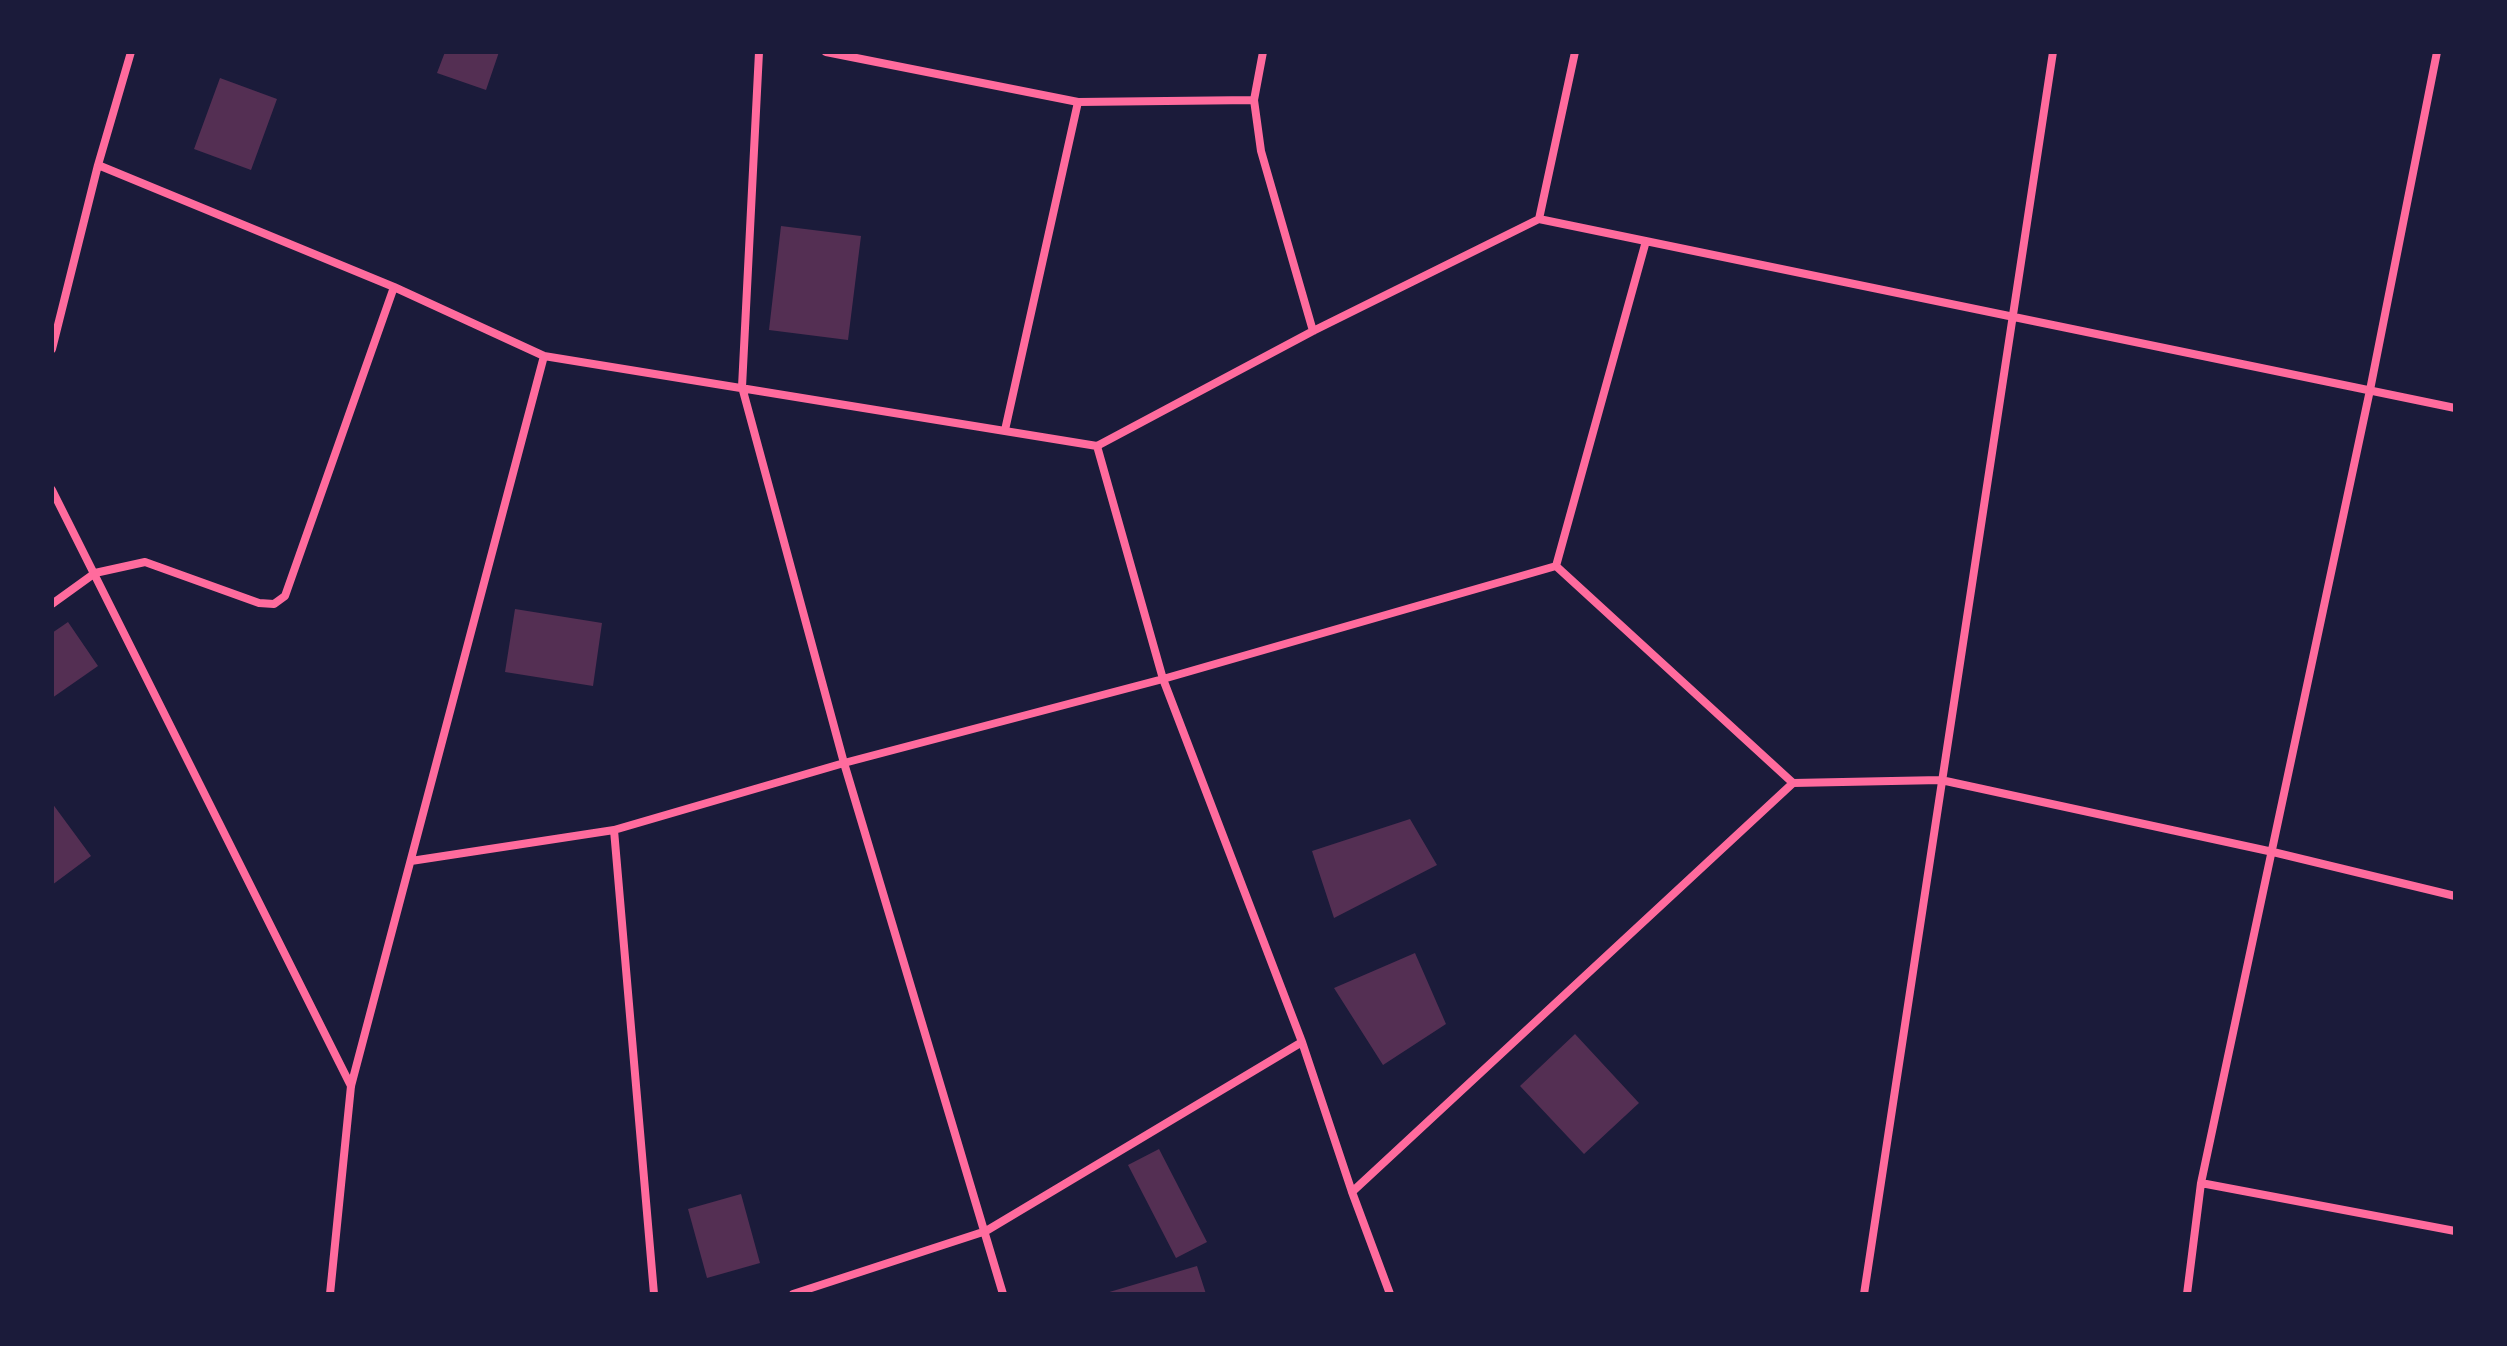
<!DOCTYPE html>
<style>
body{margin:0}
#map{position:relative;width:2507px;height:1346px;overflow:hidden;background:#1b1b3a;font-family:Georgia,serif}
canvas{display:block}
.frame{position:absolute;inset:0;border:54px solid #1b1b3a;pointer-events:none}
</style>
<div id="map">
<canvas width="2507" height="1346"></canvas>
<div class="frame"></div>
</div>
<script>
const ctx = document.querySelector('canvas').getContext('2d');
ctx.lineJoin = 'round';
function fillPath(path, color) {
  ctx.fillStyle = color;
  ctx.fill(path, 'evenodd');
}
function toPath(rows) {
  const path = new Path2D();
  for (const r of rows) {
    path.moveTo(r[0], r[1]);
    for (let i = 2; i < r.length; i += 2) path.lineTo(r[i], r[i + 1]);
  }
  return path;
}
function stroke(path, color, width, dash) {
  ctx.strokeStyle = color;
  ctx.lineWidth = width;
  ctx.lineCap = dash ? 'butt' : 'round';
  ctx.setLineDash(dash || []);
  ctx.stroke(path);
}
fillPath(toPath([
 [445,52,499,52,486,90,437,73],
 [220,78,277,99,251,170,194,149],
 [781,226,861,236,848,340,769,330],
 [515,609,602,623,593,686,505,672],
 [68,622,98,666,52,698,52,633],
 [52,803,91,856,52,885],
 [1410,819,1437,865,1334,918,1312,851],
 [1415,953,1446,1024,1383,1065,1334,988],
 [1575,1034,1639,1103,1584,1154,1520,1086],
 [1159,1149,1207,1242,1176,1258,1128,1165],
 [741,1194,760,1263,707,1278,688,1209],
 [1197,1266,1206,1294,1106,1294,1106,1293]
]), '#542f53');
stroke(toPath([
 [759,52,742,387,844,763,1003,1294],
 [826,52,1078,102,1254,100],
 [1263,52,1254,100,1261,151,1313,331],
 [98,165,394,287,544,356,1097,446,1313,331,1539,219,2455,408],
 [1539,219,1575,52],
 [1646,241,1556,566,1793,783],
 [52,349,98,165,131,52],
 [1005,430,1078,102],
 [1097,446,1163,679,1302,1042,1352,1192,1390,1294],
 [52,490,351,1086],
 [52,604,95,573,145,562,259,603,274,604,285,596,394,287],
 [614,830,654,1294],
 [411,861,614,830,844,763,1163,679,1556,566],
 [2201,1183,2455,1231],
 [1352,1192,1793,783,1941,780,2273,852,2455,896],
 [330,1294,351,1086,544,356],
 [793,1294,986,1231,1302,1042],
 [1864,1294,2053,52],
 [2187,1294,2201,1183,2370,390,2437,52]
]), '#ff6b9d', 8);
</script>
